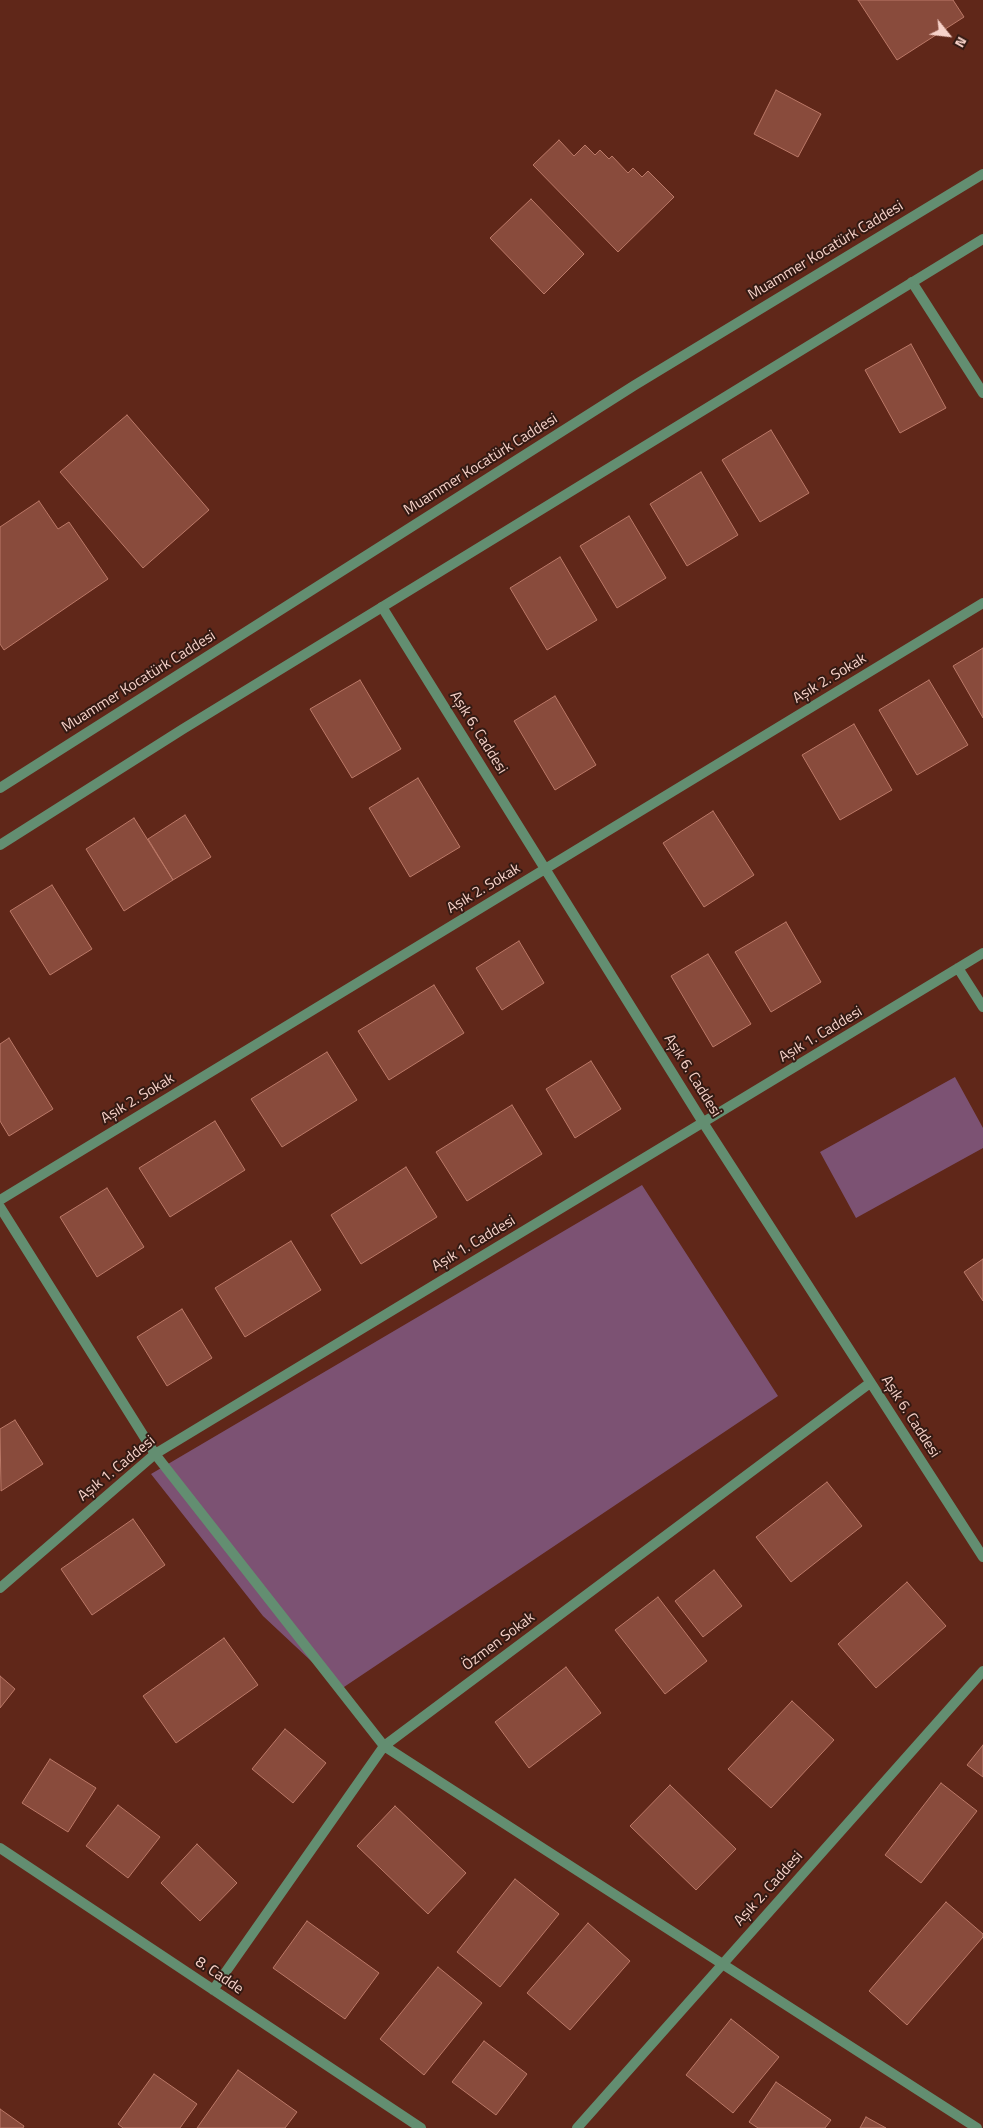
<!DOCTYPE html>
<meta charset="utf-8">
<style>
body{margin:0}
#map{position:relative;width:983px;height:2128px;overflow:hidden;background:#602719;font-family:"Titillium Web",sans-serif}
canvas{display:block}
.north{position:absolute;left:923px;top:10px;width:50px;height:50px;-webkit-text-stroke:4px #341a13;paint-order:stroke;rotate:119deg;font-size:14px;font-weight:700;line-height:20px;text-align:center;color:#f7d2c9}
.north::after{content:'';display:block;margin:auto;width:18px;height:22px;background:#f7d2c9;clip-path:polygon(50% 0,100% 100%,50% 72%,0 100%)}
</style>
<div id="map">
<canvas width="983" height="2128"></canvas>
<div class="north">N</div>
</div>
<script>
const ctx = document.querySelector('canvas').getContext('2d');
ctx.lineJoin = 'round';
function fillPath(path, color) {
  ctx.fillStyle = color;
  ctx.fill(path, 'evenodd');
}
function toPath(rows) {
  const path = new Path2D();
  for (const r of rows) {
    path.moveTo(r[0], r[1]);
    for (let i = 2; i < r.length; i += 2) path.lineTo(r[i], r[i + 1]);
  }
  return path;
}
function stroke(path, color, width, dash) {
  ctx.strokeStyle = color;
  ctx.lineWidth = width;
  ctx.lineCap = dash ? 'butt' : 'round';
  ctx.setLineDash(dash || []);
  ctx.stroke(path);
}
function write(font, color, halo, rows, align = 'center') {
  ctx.font = font + ' "Titillium Web",sans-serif';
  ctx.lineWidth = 4;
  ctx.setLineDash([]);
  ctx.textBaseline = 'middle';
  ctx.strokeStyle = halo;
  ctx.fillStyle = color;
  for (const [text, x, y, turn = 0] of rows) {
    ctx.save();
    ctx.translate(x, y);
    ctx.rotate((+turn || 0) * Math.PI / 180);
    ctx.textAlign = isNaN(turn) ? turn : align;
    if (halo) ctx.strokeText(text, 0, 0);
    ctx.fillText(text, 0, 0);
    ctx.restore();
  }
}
fillPath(toPath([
 [955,1077,983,1128,983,1148,856,1218,820,1152],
 [642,1185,778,1396,341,1689,263,1616,151,1474]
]), '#7c5273');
const building = toPath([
 [858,0,953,0,964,17,897,60,858,0],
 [776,90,821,114,798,157,754,134,776,90],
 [559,140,574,156,585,145,595,155,600,150,609,159,612,156,628,173,633,168,642,177,648,171,674,197,618,252,533,165,559,140],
 [531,199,584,254,544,294,490,238,531,199],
 [911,344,946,408,900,433,865,370,911,344],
 [127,415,209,510,143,568,60,472,127,415],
 [771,430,809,493,760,522,722,460,771,430],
 [701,472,738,535,687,566,650,504,701,472],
 [39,501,58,529,69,522,108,579,4,650,0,644,0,527,39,501],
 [629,516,666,578,617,608,580,546,629,516],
 [560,557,597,620,547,650,510,588,560,557],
 [983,648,983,718,953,666,983,648],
 [360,680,401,749,352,778,310,709,360,680],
 [929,680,968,745,917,775,879,710,929,680],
 [555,696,596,765,555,790,514,721,555,696],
 [854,724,892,790,840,820,802,755,854,724],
 [418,778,460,847,410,877,369,808,418,778],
 [713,811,754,875,704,907,663,843,713,811],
 [185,815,211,857,173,880,148,839,185,815],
 [134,818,173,880,124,911,86,849,134,818],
 [52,885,92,949,50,975,10,911,52,885],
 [786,922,821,982,771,1012,735,952,786,922],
 [519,941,544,983,502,1010,476,968,519,941],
 [708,954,751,1024,713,1047,671,976,708,954],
 [434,985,464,1033,389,1080,358,1031,434,985],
 [9,1038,53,1109,9,1136,0,1121,0,1044,9,1038],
 [327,1052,357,1100,282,1147,251,1099,327,1052],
 [591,1061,621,1109,575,1138,546,1089,591,1061],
 [512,1105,542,1154,467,1201,436,1152,512,1105],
 [215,1121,245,1170,170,1217,139,1168,215,1121],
 [406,1167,437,1217,361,1264,331,1215,406,1167],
 [107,1188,144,1247,97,1277,60,1217,107,1188],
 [291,1241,321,1290,245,1337,215,1288,291,1241],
 [983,1259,983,1301,964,1272,983,1259],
 [182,1309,212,1358,167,1386,137,1337,182,1309],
 [15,1420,43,1464,1,1491,0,1429,15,1420],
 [827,1482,862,1526,791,1582,756,1537,827,1482],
 [133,1519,165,1565,92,1615,61,1569,133,1519],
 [714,1570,742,1606,703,1637,675,1601,714,1570],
 [907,1582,946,1626,876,1688,838,1644,907,1582],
 [658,1597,707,1661,665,1694,615,1630,658,1597],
 [224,1638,258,1685,176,1743,143,1696,224,1638],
 [566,1667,601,1713,529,1768,495,1722,566,1667],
 [0,1676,15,1689,0,1708,0,1676],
 [792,1701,834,1740,771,1808,728,1769,792,1701],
 [285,1729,326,1763,293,1803,252,1769,285,1729],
 [983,1745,983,1777,967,1765,983,1745],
 [50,1759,96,1788,68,1832,22,1803,50,1759],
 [941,1783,977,1811,921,1883,885,1855,941,1783],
 [670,1785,736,1849,696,1890,630,1826,670,1785],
 [118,1805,160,1837,128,1878,86,1846,118,1805],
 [395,1806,466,1873,428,1914,357,1846,395,1806],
 [197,1844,237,1883,200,1921,161,1883,197,1844],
 [515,1879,559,1914,500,1987,457,1952,515,1879],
 [946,1902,983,1934,983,1937,907,2025,869,1991,946,1902],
 [307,1921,379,1973,345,2019,273,1968,307,1921],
 [588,1923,630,1961,570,2030,527,1993,588,1923],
 [438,1967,482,2003,424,2075,380,2039,438,1967],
 [731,2019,779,2057,733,2113,686,2075,731,2019],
 [484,2041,527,2074,496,2115,452,2082,484,2041],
 [238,2070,297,2112,285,2128,197,2128,238,2070],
 [154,2074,197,2104,180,2128,123,2128,118,2124,154,2074],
 [776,2082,831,2120,825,2128,758,2128,749,2122,776,2082],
 [0,2109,24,2126,23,2128,0,2128,0,2109],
 [866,2117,886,2128,860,2128,866,2117]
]);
fillPath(building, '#894b3c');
stroke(building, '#bb7968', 1);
stroke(toPath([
 [912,282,983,393],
 [382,607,704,1124,983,1557],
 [958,968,983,1007],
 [0,1200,983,603],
 [0,1207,155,1454,384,1746,977,2128],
 [0,1588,155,1454,983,953],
 [0,1848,421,2128],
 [213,1990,384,1746,870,1383],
 [577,2128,983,1671]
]), '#638e71', 10);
stroke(toPath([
 [0,788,635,385,983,174],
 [0,845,183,729,983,239]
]), '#638e71', 10);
write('15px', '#f7d2c9', '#341a13', [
 ["Muammer Kocatürk Caddesi",826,251,-31],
 ["Muammer Kocatürk Caddesi",481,465,-32],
 ["Aşık 2. Sokak",830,679,-31],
 ["Muammer Kocatürk Caddesi",139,682,-32],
 ["Aşık 6. Caddesi",478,733,58],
 ["Aşık 2. Sokak",484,889,-31],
 ["Aşık 1. Caddesi",821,1035,-31],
 ["Aşık 6. Caddesi",692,1076,58],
 ["Aşık 2. Sokak",138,1099,-31],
 ["Aşık 1. Caddesi",474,1244,-31],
 ["Aşık 6. Caddesi",910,1417,57],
 ["Aşık 1. Caddesi",117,1469,-39],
 ["Özmen Sokak",499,1642,-37],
 ["Aşık 2. Caddesi",769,1889,-48],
 ["8. Cadde",219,1976,34]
]);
</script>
